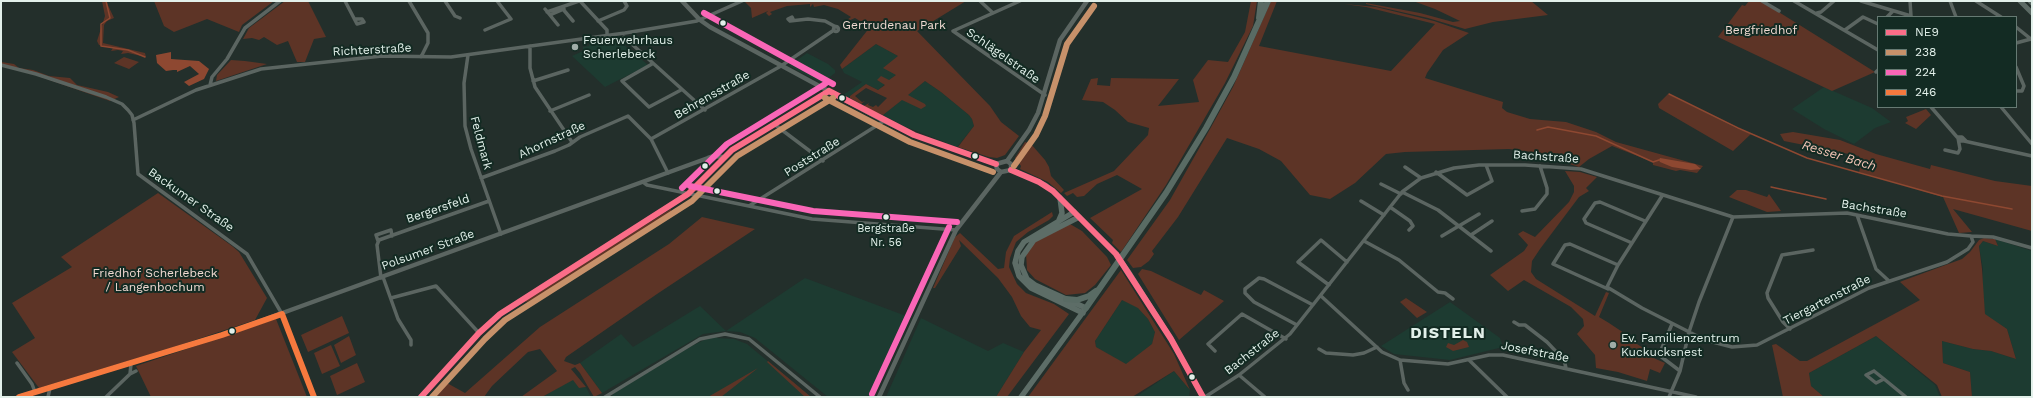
<!DOCTYPE html>
<meta charset="utf-8">
<style>
body{margin:0}
#map{position:relative;width:2033px;height:398px;overflow:hidden;background:#232f2b;font-family:"Work Sans",sans-serif}
canvas{display:block}
.frame{position:absolute;inset:0;border:2px solid #e2f0ea;pointer-events:none}
.legend{position:absolute;left:1877px;top:16px;width:140px;height:92px;box-sizing:border-box;background:#132b23;border:1px solid #667a73;margin:0;padding:5px 7px;list-style:none;font-size:12px;color:#e2f0ea}
.legend li{display:flex;align-items:center;gap:8px;height:20px}
.legend b{width:20px;border:1px solid #667a73}
</style>
<div id="map">
<canvas width="2033" height="398"></canvas>
<div class="frame"></div>
<ul class="legend">
<li><b style="height:5px;background:#fb6d88"></b>NE9</li>
<li><b style="height:5px;background:#c7916a"></b>238</li>
<li><b style="height:5px;background:#fa66b7"></b>224</li>
<li><b style="height:5px;background:#f6793e"></b>246</li>
</ul>
</div>
<script>
const ctx = document.querySelector('canvas').getContext('2d');
ctx.lineJoin = 'round';
function fillPath(path, color) {
  ctx.fillStyle = color;
  ctx.fill(path, 'evenodd');
}
function toPath(rows) {
  const path = new Path2D();
  for (const r of rows) {
    if (r.length === 3) {
      path.moveTo(r[0] + r[2], r[1]);
      path.arc(r[0], r[1], r[2], 0, 2 * Math.PI);
      continue;
    }
    path.moveTo(r[0], r[1]);
    for (let i = 2; i < r.length; i += 2) path.lineTo(r[i], r[i + 1]);
  }
  return path;
}
function stroke(path, color, width, dash) {
  ctx.strokeStyle = color;
  ctx.lineWidth = width;
  ctx.lineCap = dash ? 'butt' : 'round';
  ctx.setLineDash(dash || []);
  ctx.stroke(path);
}
function write(font, color, halo, rows, align = 'center') {
  ctx.font = font + ' "Work Sans",sans-serif';
  ctx.lineWidth = 4;
  ctx.setLineDash([]);
  ctx.textBaseline = 'middle';
  ctx.strokeStyle = halo;
  ctx.fillStyle = color;
  for (const [text, x, y, turn = 0] of rows) {
    ctx.save();
    ctx.translate(x, y);
    ctx.rotate((+turn || 0) * Math.PI / 180);
    ctx.textAlign = isNaN(turn) ? turn : align;
    if (halo) ctx.strokeText(text, 0, 0);
    ctx.fillText(text, 0, 0);
    ctx.restore();
  }
}
fillPath(toPath([
 [616,38,648,65,605,87,572,56,583,51,583,47,589,46,589,42],
 [876,44,898,56,896,75,889,80,877,80,885,84,878,90,866,84,850,96,850,98,843,95,862,82,844,73,842,69],
 [807,53,828,64,835,70,835,73,822,83,789,66],
 [925,81,941,92,969,115,972,119,974,126,957,147,904,126,883,115],
 [1824,87,1872,108,1891,122,1875,128,1854,144,1824,129,1792,109],
 [1995,239,2032,251,2032,397,1972,397,1970,372,1943,363,1942,341,1973,349,1991,351,2016,359,2007,329,1985,315,1982,286,1983,269,1979,246,1983,241,1998,246],
 [805,278,906,316,872,397,828,397,755,338,740,332,726,331,703,334,602,393,580,363,621,334,633,347,700,306,726,331],
 [1122,300,1138,307,1148,319,1155,332,1152,344,1126,365,1096,347,1095,341],
 [1450,302,1500,338,1503,347,1450,360,1394,354,1381,346],
 [921,318,988,351,1003,343,1024,352,996,397,886,397],
 [717,336,717,338,734,339,747,344,811,397,611,397,614,393,690,347,704,340],
 [1876,336,1935,385,1940,397,1824,397,1811,386,1809,373],
 [1174,371,1190,390,1189,397,1136,397],
 [573,379,579,388,586,387,591,397,542,397]
]), '#1d3b31');
fillPath(toPath([
 [102,1,106,1,114,18,107,21,104,25,103,43,145,53,146,57,128,53,121,54,123,51,118,50,111,51,113,48,99,45,97,41,105,16],
 [154,1,274,1,242,25,239,32,207,19,174,32,164,26],
 [285,1,308,1,326,37,314,39,305,62,297,62,288,41,277,45,264,37,259,40,252,38,243,39,249,28],
 [747,1,966,1,917,31,990,106,1001,122,1019,136,1005,155,997,158,989,157,958,147,974,126,972,119,969,115,941,92,925,81,908,95,925,104,926,106,921,109,902,100,883,115,873,111,864,106,869,103,868,105,873,107,876,105,878,107,887,98,866,88,855,96,862,102,865,101,861,104,850,98,850,96,866,84,878,90,885,85,877,80,881,76,889,80,896,75,883,68,898,56,876,44,842,69,840,65,870,27,855,18,848,21,847,20,851,17,838,9,824,5,814,7,813,4,810,7,810,4,787,6,770,12,772,14,769,16,766,13,768,11,752,18,751,8,745,2],
 [1251,1,1257,1,1253,26,1225,83,1166,185,1121,252,1112,243,1113,240,1090,218,1142,189,1117,175,1097,184,1084,196,1077,197,1073,193,1067,196,1064,193,1114,171,1148,135,1149,128,1128,122,1115,110,1103,102,1082,100,1091,79,1098,78,1097,85,1110,86,1111,78,1178,79,1179,79,1158,106,1199,102,1193,80,1208,60,1228,62,1245,32],
 [1271,1,1277,1,1259,46,1391,71,1435,24,1366,7,1344,4,1376,7,1434,21,1469,33,1443,50,1427,73,1425,78,1503,102,1502,108,1507,112,1530,119,1566,122,1596,132,1616,142,1703,166,1697,173,1680,170,1676,171,1653,165,1653,162,1612,146,1589,159,1579,167,1532,152,1509,149,1405,152,1386,154,1355,183,1330,199,1310,195,1281,161,1259,149,1227,138,1178,217,1152,251,1154,254,1149,261,1141,267,1133,268,1127,260,1170,200,1210,129,1233,87],
 [1413,1,1531,1,1548,15,1493,22,1465,29,1428,18,1366,4,1366,3,1420,13,1453,22,1460,21,1435,9],
 [1749,1,1761,1,1875,72,1832,91,1718,37,1742,5,1745,6],
 [124,57,139,62,129,69,114,63],
 [231,60,245,61,267,64,216,81,217,75],
 [1,62,14,64,19,68,33,70,49,76,70,78,77,85,108,92,119,97,110,101,35,75,1,66],
 [1668,94,1736,128,1751,134,1733,151,1659,108,1658,104],
 [1926,109,1931,115,1916,129,1905,123,1908,121,1906,117],
 [1793,132,1840,140,1876,154,1930,169,1931,165,1995,181,2032,186,2032,231,1953,209,1972,232,1959,233,1943,197,1859,172,1861,164,1859,156,1784,141,1780,134],
 [1025,142,1031,144,1045,160,1049,167,1051,176,1064,190,1061,193,1048,182,1020,169,1021,166,1015,158],
 [1565,171,1580,172,1597,177,1586,188,1589,191,1579,197,1540,249,1532,261,1531,272,1536,279,1595,316,1606,292,1609,293,1599,317,1609,323,1627,335,1626,337,1648,351,1649,356,1665,363,1660,373,1650,369,1647,381,1618,372,1596,368,1595,355,1577,334,1584,326,1583,319,1571,307,1524,280,1508,291,1490,275,1524,251,1528,245,1518,234,1523,231,1535,237,1569,202,1574,192,1574,186],
 [1737,190,1746,190,1767,197,1769,194,1781,211,1767,212,1729,197],
 [158,193,232,246,239,252,267,298,255,320,174,347,39,388,12,352,35,338,12,303,72,267,61,257],
 [671,209,671,212,618,247,533,299,527,302,525,301,527,298],
 [1052,212,1053,216,1049,220,1028,232,1016,242,1010,258,1009,267,1017,284,1026,293,1054,304,1069,314,1007,397,996,397,1024,352,1041,330,1030,327,1021,316,1012,297,998,278,959,240,961,246,935,288,933,288,955,237,960,233,998,269,1004,268,1006,252,1014,236],
 [702,217,755,229,657,294,566,357,564,361,575,365,580,363,602,393,594,397,580,373,575,367,571,369,586,387,579,388,573,380,542,397,521,397,557,371,540,349,528,352,492,386,484,397,434,397,447,383,465,393,540,327,669,244],
 [1070,224,1082,231,1107,257,1111,265,1095,285,1085,293,1066,295,1035,279,1027,270,1026,253,1034,242],
 [1984,238,1995,239,1998,246,1983,241,1979,246,1982,269,1985,314,2007,329,2016,359,1991,351,1973,349,1942,341,1943,363,1970,372,1972,397,1942,397,1937,385,1876,336,1809,373,1811,386,1824,397,1783,397,1772,345,1776,344,1800,361,1807,361,1920,300,1900,282,1902,281,1962,259,1970,252,1979,240],
 [1142,269,1151,271,1201,295,1204,290,1224,301,1179,340,1138,274],
 [1121,270,1174,354,1190,390,1174,371,1132,397,1028,397],
 [1122,300,1138,308,1148,319,1155,332,1152,344,1126,364,1096,347,1095,341],
 [1406,298,1427,312,1417,318,1400,302],
 [342,316,349,333,308,352,301,335],
 [276,319,307,397,151,397,136,366],
 [349,336,356,355,341,363,334,345],
 [1463,340,1467,342,1469,347,1453,351,1446,347,1448,343,1454,345],
 [331,345,340,366,322,374,314,353],
 [768,361,811,397,805,397,767,362],
 [357,363,365,382,337,395,330,376],
 [758,368,721,397,708,397]
]), '#5d3426');
fillPath(toPath([
 [171,52,171,59,199,61,209,69,204,79,189,86,184,82,199,74,190,66,177,72,177,70,173,70,166,71,157,63,156,55],
 [1660,158,1695,164,1701,169,1691,170,1672,167,1660,162,1659,160]
]), '#8e4831');
stroke(toPath([
 [106,1,110,18,101,24,101,46,128,50,145,57],
 [1669,94,1738,128,1807,158,1942,196,2012,209],
 [1537,130,1548,127,1596,136,1653,162,1659,160],
 [1771,187,1826,199]
]), '#8e4831', 1.5);
stroke(toPath([
 [345,1,357,24,364,22,362,19,355,19],
 [409,1,428,33,428,43,421,57],
 [445,1,455,16,460,18],
 [580,1,607,30,607,35],
 [980,1,993,13],
 [1020,1,953,31,1045,95],
 [1762,1,1779,11],
 [1794,1,1878,50],
 [1861,1,1911,16,1910,1],
 [1950,1,1956,17],
 [1976,1,2001,17],
 [562,8,573,21],
 [545,9,558,25],
 [547,12,579,1],
 [1817,13,1821,12,1834,1],
 [550,15,564,9],
 [1887,17,1893,11],
 [793,19,792,17,788,19,790,21,808,19,825,21,836,27],
 [598,21,624,10,627,6,624,1],
 [836,29,2.5],
 [2016,27,2032,40],
 [485,30,511,19,497,1],
 [1845,30,1863,17,1878,24],
 [624,37,705,110],
 [2016,43,2031,39],
 [530,46,530,68,535,87,572,142],
 [468,55,464,83,465,126,471,149,501,234],
 [652,64,622,81,649,107,681,90],
 [1,65,36,74,106,97,122,104,128,110,132,115,134,123,138,174,247,254,282,314,314,397],
 [2016,67,2024,86,2022,91,2016,91],
 [1876,72,1878,70],
 [533,81,568,70],
 [210,85,212,77,227,59,245,28,280,1],
 [1931,107,1957,137],
 [2001,107,2032,144],
 [550,111,589,95],
 [133,120,196,90,261,69,382,56,451,57,625,33,697,21,742,1],
 [774,124,823,161],
 [1957,137,1962,137,1966,141,1961,141,1957,137],
 [651,139,781,66,834,30],
 [1964,141,2032,156],
 [1945,150,1958,153,1960,149,1958,138],
 [1405,167,1421,178],
 [1436,172,1467,195,1492,181,1486,165],
 [481,178,555,151,569,145,580,137,628,116,651,139,668,173],
 [643,182,647,185,812,219,956,230],
 [1381,184,1401,194],
 [1402,192,1438,210,1491,251],
 [1662,196,1618,265,1607,287,1642,308,1705,340,1732,347,1757,345,1869,288,1947,262,1968,249,1973,242,1971,236,1993,237,2032,248],
 [1361,201,1384,215],
 [749,206,884,121],
 [1390,207,1410,221,1413,226,1409,230],
 [1522,211,1535,209,1547,194,1547,188,1540,166],
 [1857,215,1876,269,1889,281],
 [1471,235,1492,221],
 [1442,236,1479,214],
 [378,241,376,235,391,230,392,236],
 [1364,241,1399,260,1438,292,1445,293,1453,299],
 [1632,243,1586,223,1584,219,1595,203,1600,202,1645,221],
 [383,277,398,319,411,340,411,345],
 [381,278,377,245,379,240,489,201],
 [1329,285,1298,262,1321,240,1347,262],
 [1608,289,1553,264,1565,245,1570,244,1618,265],
 [1321,296,1382,352,1400,360,1448,364,1489,355,1503,355,1696,397],
 [391,298,436,286,479,333],
 [1514,322,1519,325,1525,325,1547,342,1564,360,1566,368],
 [1672,324,1659,355,1680,371],
 [1297,325,1254,302,1245,293,1245,289,1259,278,1264,279,1313,305],
 [1790,329,1783,322,1768,298,1767,293,1782,255,1813,250],
 [1319,349,1326,353,1353,355,1364,353,1377,347],
 [1215,351,1208,344,1242,314,1286,339],
 [1400,360,1404,383,1408,390],
 [1469,360,1507,397],
 [17,363,32,384,35,392],
 [1874,371,1884,379,1876,383,1866,375,1874,371],
 [130,374,136,371],
 [1239,375,1265,397],
 [1884,379,1906,397],
 [48,397,50,388],
 [106,397,130,374,131,364],
 [605,397,700,339,725,334,749,339,820,397],
 [1205,397,1239,375,1290,334,1402,192,1421,178,1454,168,1479,165,1525,165,1581,169,1733,217,1847,213,1948,234,1971,236],
 [1669,397,1680,371,1689,332,1699,302,1733,217]
]), '#5b6561', 3.5);
stroke(toPath([
 [682,1,700,20,710,27,884,121,914,135,996,164],
 [1007,161,1029,130,1038,113,1060,40,1087,1],
 [996,164,1007,161,1011,164,1011,170],
 [996,164,997,169,1001,172,1011,170],
 [1011,170,1046,185,1074,212],
 [19,397,222,335,708,158,714,156,723,157],
 [421,397,479,333,500,314,688,194,732,150,829,91],
 [879,397,956,230,1001,172]
]), '#5b6561', 4.5);
stroke(toPath([
 [2020,1,2032,13],
 [2030,1,2032,3],
 [1074,212,1116,254,1130,274,1171,339,1203,397]
]), '#5c6a65', 5);
stroke(toPath([
 [1074,212,1024,242,1018,251,1015,263,1019,276,1031,288,1083,313],
 [1059,220,1062,213,1060,198],
 [1021,397,1086,308,1035,285,1027,279,1021,265,1022,257,1034,240,1079,217]
]), '#5d6d67', 5.5);
stroke(toPath([
 [1259,18,1261,1],
 [1066,299,1077,300,1089,296,1096,291],
 [1086,308,1166,193,1206,128,1234,77,1268,1]
]), '#596b64', 6);
stroke(toPath([
 [829,91,914,135,996,164],
 [1011,170,1039,182,1053,191,1116,254,1171,339,1203,397],
 [421,397,479,333,500,314,688,194,732,150,829,91]
]), '#fb6d88', 6);
stroke(toPath([
 [825,98,910,142,993,172],
 [1014,166,1036,135,1045,116,1067,44,1094,6],
 [432,397,485,339,505,320,692,201,737,156,833,98]
]), '#c7916a', 6);
stroke(toPath([
 [704,13,833,84],
 [690,186,813,211,957,222],
 [682,188,727,144,825,84],
 [872,394,949,227]
]), '#fa66b7', 6);
stroke(toPath([
 [19,397,222,335,282,314,314,397]
]), '#f6793e', 6);
for (const [x, y, r, color] of [
 [723,23,3.5,"#e2f0ea"],
 [575,47,4,"#9faca7"],
 [842,98,3.5,"#e2f0ea"],
 [975,156,3.5,"#e2f0ea"],
 [705,166,3.5,"#e2f0ea"],
 [717,191,3.5,"#e2f0ea"],
 [886,217,3.5,"#e2f0ea"],
 [232,331,3.5,"#e2f0ea"],
 [1613,345,4,"#9faca7"],
 [1192,377,3.5,"#e2f0ea"]
]) {
  const dot = new Path2D();
  dot.arc(x, y, r, 0, 2 * Math.PI);
  ctx.fillStyle = color;
  ctx.fill(dot);
  stroke(dot, '#132b23', 1.5);
}
write('11px', '#e2f0ea', '#132b23', [
 ["Bergstraße",886,229],
 ["Nr. 56",886,243]
]);
write('12px', '#f1dad2', '#132b23', [
 ["Gertrudenau Park",894,25],
 ["Bergfriedhof",1761,30],
 ["Friedhof Scherlebeck",155,273],
 ["/ Langenbochum",155,287]
]);
write('12px', '#e2f0ea', '#132b23', [
 ["Feuerwehrhaus",583,40],
 ["Scherlebeck",583,54],
 ["Ev. Familienzentrum",1621,338],
 ["Kuckucksnest",1621,352]
], 'left');
write('12px', '#e2f0ea', '#132b23', [
 ["Richterstraße",372,50,-3],
 ["Schlägelstraße",1003,56,35],
 ["Behrensstraße",712,95,-30],
 ["Ahornstraße",552,140,-25],
 ["Feldmark",481,143,75],
 ["Poststraße",812,157,-32],
 ["Bachstraße",1546,157,4],
 ["Backumer Straße",191,200,35],
 ["Bergersfeld",438,209,-19],
 ["Bachstraße",1874,209,9],
 ["Polsumer Straße",428,250,-20],
 ["Tiergartenstraße",1827,300,-27],
 ["Bachstraße",1252,352,-38],
 ["Josefstraße",1535,352,11]
]);
write('italic 13px', '#f2c4b5', '#132b23', [
 ["Resser Bach",1839,156,17]
]);
ctx.letterSpacing = '1px';
write('bold 16px', '#e2f0ea', '#132b23', [
 ["DISTELN",1448,333]
]);
ctx.letterSpacing = '0px';
</script>
